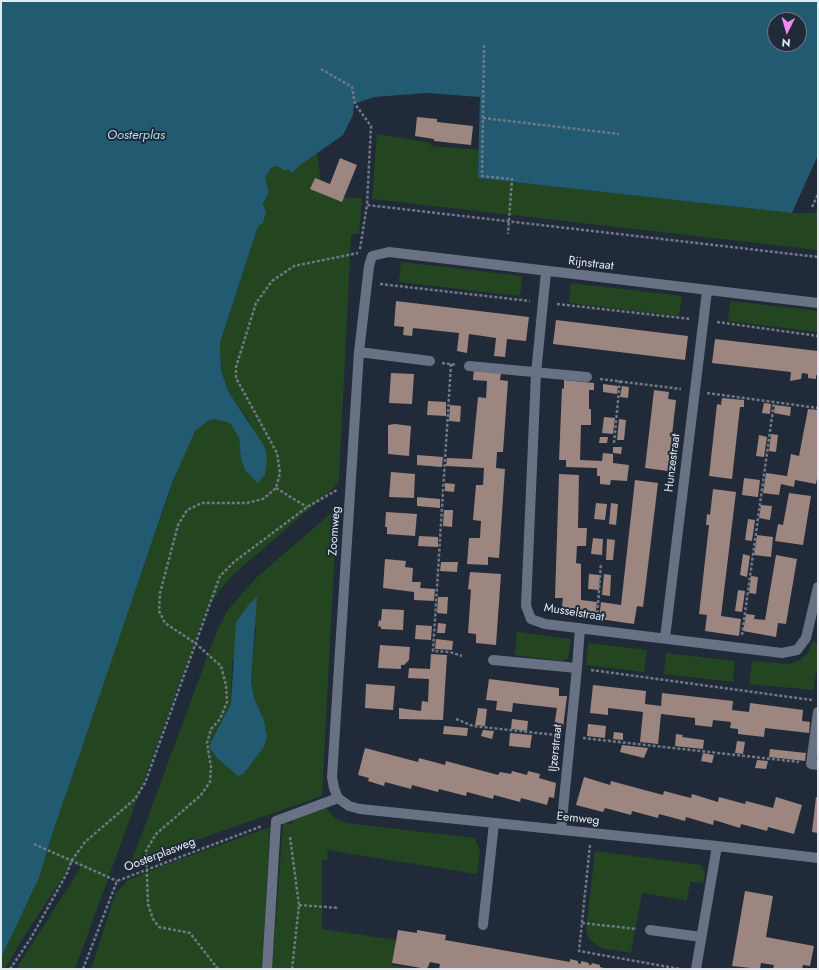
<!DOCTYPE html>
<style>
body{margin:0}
#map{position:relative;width:819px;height:970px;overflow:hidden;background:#212a39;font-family:Jost,sans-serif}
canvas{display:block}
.frame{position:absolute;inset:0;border:2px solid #e4eaf4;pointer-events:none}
.north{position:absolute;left:767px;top:12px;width:40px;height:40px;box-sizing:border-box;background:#212a39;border:1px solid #6f7784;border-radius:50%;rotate:185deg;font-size:11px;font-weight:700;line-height:16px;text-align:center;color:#e4eaf4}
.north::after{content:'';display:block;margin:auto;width:14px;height:18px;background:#f489f0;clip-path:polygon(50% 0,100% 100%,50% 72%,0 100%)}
</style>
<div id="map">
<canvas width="819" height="970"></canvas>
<div class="frame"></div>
<div class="north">N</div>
</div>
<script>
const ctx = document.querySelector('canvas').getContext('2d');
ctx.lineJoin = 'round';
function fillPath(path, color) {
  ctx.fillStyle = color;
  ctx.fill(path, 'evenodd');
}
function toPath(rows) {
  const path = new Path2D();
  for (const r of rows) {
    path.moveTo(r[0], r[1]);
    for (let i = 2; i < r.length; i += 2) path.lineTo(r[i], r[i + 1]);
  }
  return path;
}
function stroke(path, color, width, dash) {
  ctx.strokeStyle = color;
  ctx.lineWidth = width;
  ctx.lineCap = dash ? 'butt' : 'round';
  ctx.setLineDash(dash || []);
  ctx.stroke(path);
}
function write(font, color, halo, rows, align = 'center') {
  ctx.font = font + ' Jost,sans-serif';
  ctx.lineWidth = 4;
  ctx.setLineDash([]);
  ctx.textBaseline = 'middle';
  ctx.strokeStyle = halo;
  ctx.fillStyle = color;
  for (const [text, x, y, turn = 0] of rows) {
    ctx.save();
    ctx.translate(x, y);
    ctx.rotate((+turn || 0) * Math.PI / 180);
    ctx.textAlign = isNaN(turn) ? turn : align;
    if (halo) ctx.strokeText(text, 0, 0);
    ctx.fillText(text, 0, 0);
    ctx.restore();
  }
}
fillPath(toPath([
 [377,134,431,143,431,146,479,150,478,178,792,213,815,213,818,206,818,250,372,199],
 [317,153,321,183,337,197,362,198,359,234,352,234,351,236,339,479,337,485,233,575,219,591,206,611,75,969,16,969,81,867,73,862,21,941,5,969,1,969,1,958,39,878,51,838,84,739,179,464,195,431,208,421,214,419,231,423,239,437,241,459,250,423,228,391,221,370,220,350,220,343,258,226,263,223,266,213,263,205,269,192,265,178,271,167,277,166,283,170,290,170,291,174,299,166],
 [401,262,522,276,520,296,399,282],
 [571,283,682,296,679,316,569,303],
 [730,301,818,311,818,332,728,321],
 [337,508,322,796,131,863,216,633,227,611,257,577],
 [256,627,251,682,254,698,264,720,265,740,264,747,243,774,227,767,209,746,231,703,232,661],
 [517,632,571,639,568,658,561,661,515,655],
 [812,642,818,643,818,664,813,690,749,684,752,661,790,664,800,660,808,653],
 [588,643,647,650,644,672,586,665],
 [666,653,735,661,733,682,664,674],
 [326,808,334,817,346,823,475,838,480,851,477,874,327,850,328,860,322,860,322,929,396,940,392,965,417,969,272,969,283,823,293,824,292,819],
 [270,827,262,969,91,969,115,894,128,880,159,867],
 [595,851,701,865,705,874,704,883,690,882,687,901,642,893,631,953,601,948,589,939,586,930]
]), '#234620');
fillPath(toPath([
 [1,1,818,1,818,155,792,213,478,178,480,97,427,93,374,97,354,104,353,115,343,135,299,166,291,174,290,170,283,170,277,166,271,168,265,178,269,192,263,204,266,213,263,223,258,226,220,343,220,350,221,370,228,391,264,446,267,456,265,474,258,483,245,470,241,459,239,437,230,423,214,419,208,421,195,431,172,483,51,838,39,878,1,958],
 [775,20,799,20,799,44,775,44],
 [257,597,251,682,254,698,264,720,267,737,264,747,252,763,243,774,238,776,217,758,209,746,231,703,236,622,250,603]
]), '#215a71');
fillPath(toPath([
 [417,117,437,119,437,122,473,126,471,145,434,141,434,139,415,136],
 [340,158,357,165,342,202,310,189,315,178,330,184],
 [396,301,529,317,526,341,507,339,505,357,494,356,496,338,469,334,467,353,457,351,459,333,413,328,412,336,403,335,404,327,394,326],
 [556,320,688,336,685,360,553,344],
 [715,339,818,351,818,376,816,375,816,379,808,378,808,374,802,373,801,379,790,381,791,372,712,363],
 [474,369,501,373,500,380,508,381,503,452,497,452,496,468,505,469,499,558,488,557,488,565,467,564,469,538,480,538,481,521,473,520,476,485,483,485,484,468,446,466,447,458,472,459,478,397,486,398,487,381,473,380],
 [391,373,414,374,412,404,389,403],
 [564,380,594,383,594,390,589,390,589,409,591,409,591,425,581,425,580,460,602,461,603,453,613,454,613,463,629,465,627,481,611,480,610,485,600,484,600,476,597,476,597,468,566,467,566,460,559,460,562,388,564,389],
 [603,384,618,386,617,394,603,392],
 [622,386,629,387,628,398,620,397],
 [654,390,669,392,668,399,676,400,668,471,645,468],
 [722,398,744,400,744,407,740,407,732,479,709,476,717,404,721,405],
 [428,401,446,402,446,416,427,415],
 [764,403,771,404,770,414,762,413],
 [450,405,461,406,460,422,449,421],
 [775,405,791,407,790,416,774,413],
 [808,409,818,410,818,473,816,484,795,480,794,487,781,484,779,495,763,493,766,473,787,476,791,454,799,456],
 [604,417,615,418,613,434,602,433],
 [619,419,626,420,624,440,617,440],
 [395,424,411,426,409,456,388,454,388,425],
 [771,434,778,435,776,452,769,451],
 [759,435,767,437,764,457,756,456],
 [600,437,608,437,607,443,599,443],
 [613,447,622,447,621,454,613,453],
 [417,455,443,457,442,467,417,465],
 [391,472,415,474,414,498,389,497],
 [559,474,579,475,578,528,587,528,586,546,577,546,576,563,581,564,581,600,597,602,595,618,561,614,563,598,555,598],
 [744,478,760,480,758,497,742,495],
 [635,480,658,483,643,607,637,606,634,624,599,619,601,602,621,605],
 [445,483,455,484,454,492,445,491],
 [713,489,736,492,721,616,741,619,739,636,705,631,707,615,699,614,709,525,706,525,707,514,710,515],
 [789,493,811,496,803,545,775,541,778,524,783,525],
 [417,497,440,499,440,508,417,506],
 [596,503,607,504,605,520,594,519],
 [611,503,618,504,616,525,609,524],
 [761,505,772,506,770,520,759,518],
 [444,510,453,510,452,527,443,526],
 [386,512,417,514,415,536,387,534,387,527,385,527],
 [748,519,755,520,752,541,745,540],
 [757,535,773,537,771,557,754,555],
 [419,536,438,537,438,547,418,546],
 [593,538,603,539,602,555,591,554],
 [607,539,615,540,613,560,606,560],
 [743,554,750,556,747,577,740,575],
 [776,555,797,559,786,624,778,623,776,637,743,631,746,614,755,615,754,619,765,620],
 [385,559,406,561,405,567,413,568,412,582,421,582,420,588,435,589,434,601,414,600,414,592,383,588],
 [441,562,458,562,457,572,440,571],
 [470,572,501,574,496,645,476,643,476,634,468,633,471,590,468,589],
 [589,574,600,575,599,590,588,589],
 [604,574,611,575,610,596,602,595],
 [751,576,758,577,756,594,749,593],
 [738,590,745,591,742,612,735,611],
 [438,597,448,597,447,614,437,613],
 [382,609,404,610,403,630,381,629,381,627,378,626,379,620,381,621],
 [438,623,446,624,445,633,437,633],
 [416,625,432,626,431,640,415,639],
 [436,639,453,641,452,650,435,649],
 [380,645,410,647,409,660,404,665,401,665,401,669,378,668],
 [431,654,447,655,443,720,399,719,399,708,421,711,422,701,428,702,429,679,408,678,409,668,430,669],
 [489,679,559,688,559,696,567,696,563,728,554,727,557,708,513,703,512,712,496,710,497,701,486,700],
 [366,684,395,686,393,710,365,708],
 [593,685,646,691,645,704,661,706,662,693,733,701,732,710,749,712,750,703,803,710,802,721,810,722,809,733,765,728,764,737,738,734,738,729,730,728,731,722,713,720,712,727,695,725,695,718,661,714,658,744,640,742,643,712,608,708,608,715,590,713],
 [478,708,487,709,485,726,475,725],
 [512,719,528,721,527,731,511,729],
 [588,724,606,726,605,738,587,736],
 [444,726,468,728,467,736,443,734],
 [483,730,494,731,492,739,481,736],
 [614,732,623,733,623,740,613,739],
 [510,733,532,735,530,748,509,746],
 [676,734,683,735,682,737,704,740,703,749,675,746],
 [737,741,745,742,743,754,735,753],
 [622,745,648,748,644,758,620,752],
 [365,748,418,762,419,758,445,765,446,761,498,775,500,772,511,774,512,771,527,775,528,771,540,774,539,778,556,783,554,798,549,797,547,805,521,798,520,802,494,795,493,799,467,792,466,796,439,789,438,792,412,785,411,789,385,782,384,786,368,781,369,778,358,775],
 [770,749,806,753,805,761,769,757],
 [703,753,714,755,712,763,701,761],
 [757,760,768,761,766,769,755,768],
 [584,777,610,785,611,781,663,795,664,791,691,798,692,794,718,802,719,797,745,804,746,801,773,808,776,797,802,805,794,834,768,827,767,831,741,824,740,828,714,820,713,825,686,817,685,821,659,814,658,818,632,811,631,815,605,808,603,812,576,805],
 [816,797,818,798,818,833,812,832],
 [745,891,773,896,766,937,814,946,810,966,803,965,802,969,773,969,774,965,761,963,760,969,732,966],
 [398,930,417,933,417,930,446,935,445,940,570,962,570,959,578,961,578,963,581,964,581,961,589,963,589,965,591,965,592,963,600,965,600,967,607,969,439,969,440,964,430,962,427,969,392,963]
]), '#9d867f');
stroke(toPath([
 [484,45,482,176,512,179,508,234],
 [321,69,352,87,355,104,371,126,367,205],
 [483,118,619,134],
 [812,207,818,194],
 [360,249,367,205,818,257],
 [380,284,530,301],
 [557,304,691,319],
 [717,322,818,336],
 [442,363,457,365],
 [451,364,433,651,450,652,462,656],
 [600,379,681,389],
 [707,393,818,408],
 [614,443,620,380],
 [276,488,307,507],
 [597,618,601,563],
 [742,635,774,402],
 [591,670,812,700],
 [456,719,473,726,556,735],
 [583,738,799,762],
 [290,837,299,905,292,969],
 [34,844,117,881],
 [590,845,579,951,680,969],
 [299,905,339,908],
 [582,923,637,929],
 [10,969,31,938,67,873,72,860,85,842,135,799,145,783,220,576,234,562,307,507,337,490],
 [83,969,117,881,262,826],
 [218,969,190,933,159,927,153,919,148,904,146,851,156,834,201,795,210,782,211,767,207,743,211,729,220,719,227,702,226,685,221,666,195,643,165,623,159,611,160,593,178,525,187,510,202,503,247,503,263,499,276,488,280,473,277,453,236,378,236,367,256,303,272,281,294,266,358,253]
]), '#707885', 2.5, [3, 2]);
stroke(toPath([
 [546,272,536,373,526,606,531,619,545,624,782,653,797,650,806,638,818,587],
 [818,303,389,252,372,256,369,266,359,352,332,777,334,788,338,798,349,806,360,809,717,846,818,858],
 [359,352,430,361],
 [469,366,587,377],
 [665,638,707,291],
 [493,660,577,668,580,628],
 [818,712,811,764,818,765],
 [561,830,577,668],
 [483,925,494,823],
 [650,930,701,937],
 [267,969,276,821,338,798],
 [696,969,717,846]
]), '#687284', 10);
write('12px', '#e4eaf4', '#212a39', [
 ["Rijnstraat",591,264,7],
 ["Hunzestraat",673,463,-83],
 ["Zoomweg",335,531,-86],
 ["Musselstraat",574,613,9],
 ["IJzerstraat",556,748,-84],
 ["Eemweg",578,819,6],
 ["Oosterplasweg",160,855,-21]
]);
write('italic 13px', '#adddf3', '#212a39', [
 ["Oosterplas",136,136]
]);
</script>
